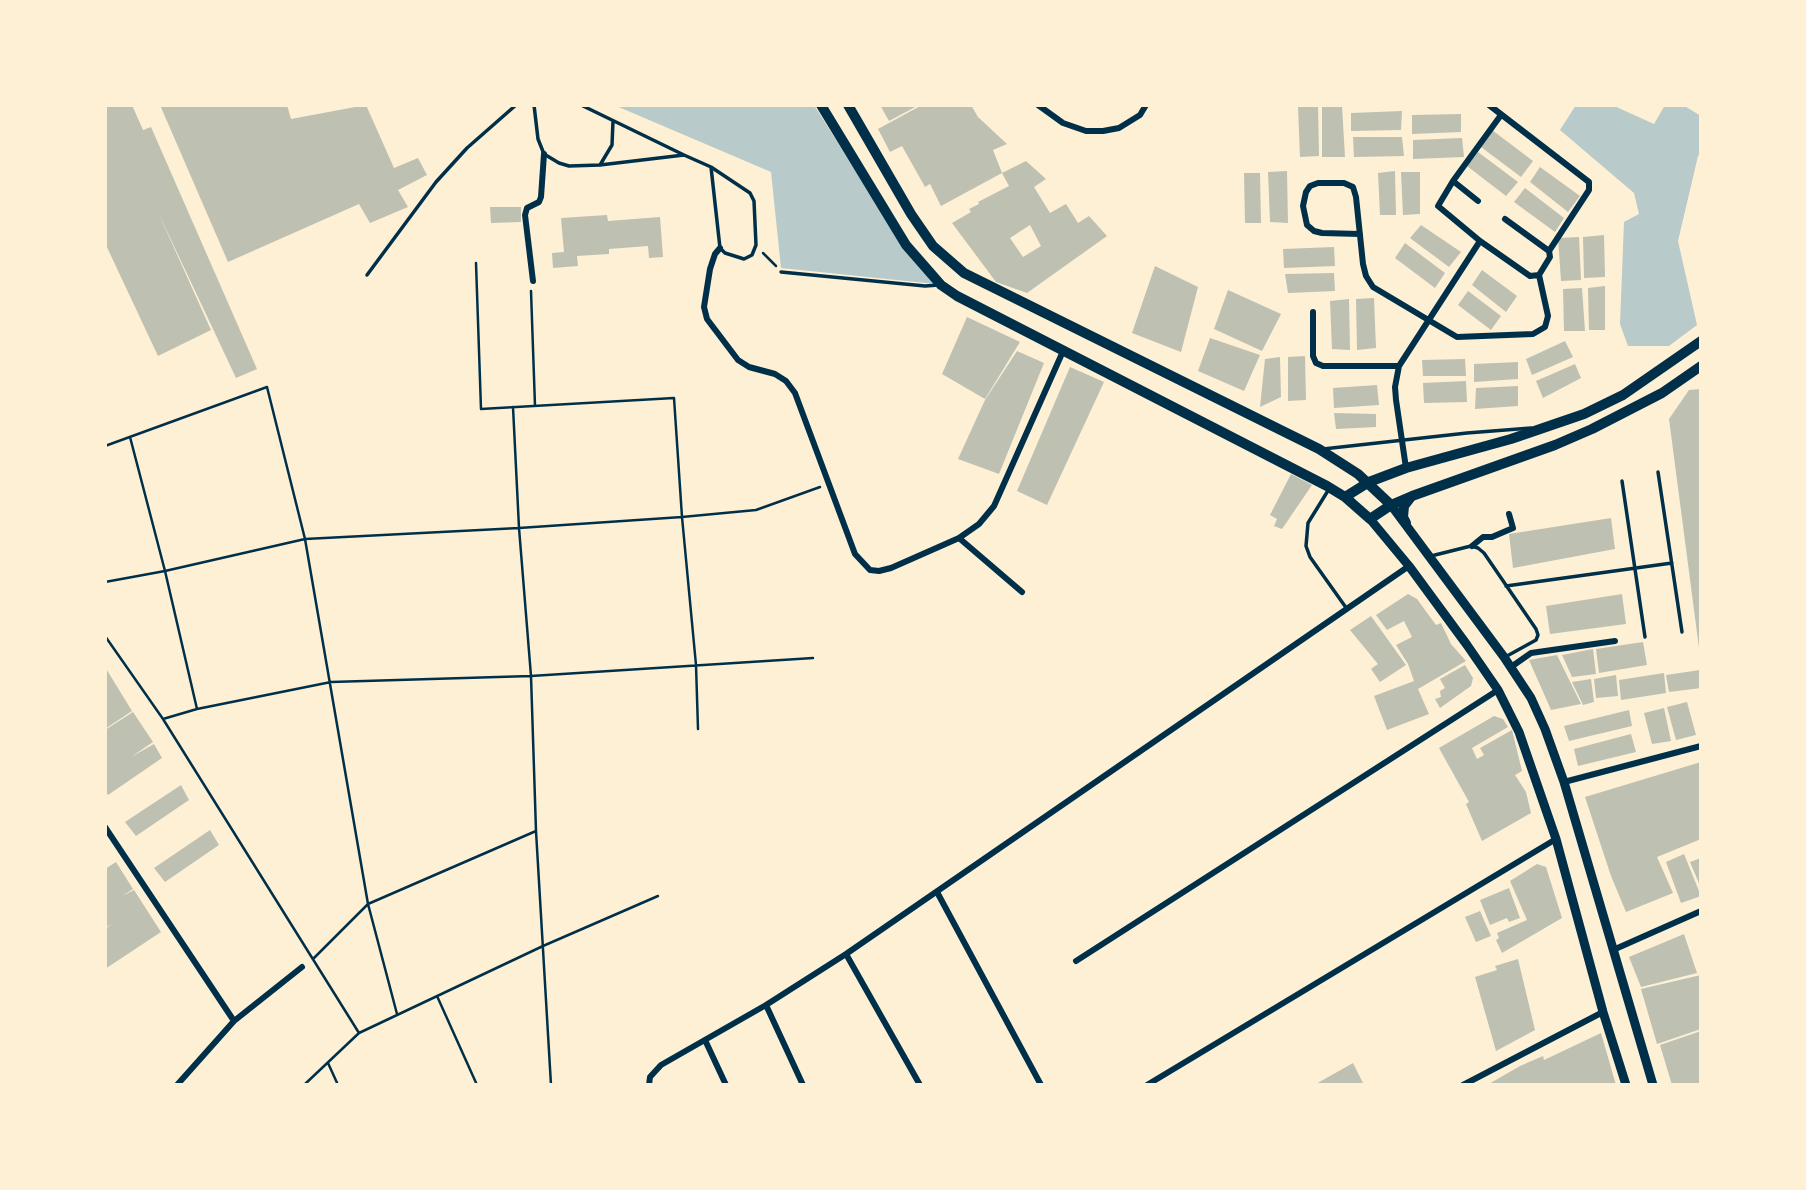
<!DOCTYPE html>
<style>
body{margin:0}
#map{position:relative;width:1806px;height:1190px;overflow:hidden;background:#fdf0d5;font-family:"IBM Plex Sans",sans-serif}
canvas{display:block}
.frame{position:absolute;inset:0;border:107px solid #fdf0d5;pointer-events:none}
</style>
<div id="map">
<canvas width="1806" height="1190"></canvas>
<div class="frame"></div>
</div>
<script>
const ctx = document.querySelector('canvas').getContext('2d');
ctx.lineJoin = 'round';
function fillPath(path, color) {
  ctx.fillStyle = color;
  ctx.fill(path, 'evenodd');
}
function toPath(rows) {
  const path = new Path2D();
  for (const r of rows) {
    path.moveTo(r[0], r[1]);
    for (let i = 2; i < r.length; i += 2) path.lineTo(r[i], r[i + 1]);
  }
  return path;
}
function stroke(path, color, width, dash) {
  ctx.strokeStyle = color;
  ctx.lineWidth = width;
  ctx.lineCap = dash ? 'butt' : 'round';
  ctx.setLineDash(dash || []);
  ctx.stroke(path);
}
fillPath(toPath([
 [614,105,814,105,899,240,935,284,781,268,771,172],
 [1576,105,1612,105,1654,124,1665,105,1683,105,1701,116,1701,153,1698,156,1678,241,1697,325,1669,346,1628,346,1620,324,1624,222,1639,214,1634,193,1560,130]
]), '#b9caca');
fillPath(toPath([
 [105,105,132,105,143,130,151,127,257,369,236,378,157,210,211,330,158,356,105,243],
 [160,105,287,105,291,119,366,105,394,168,418,158,427,175,398,190,408,207,370,223,359,204,228,262],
 [880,105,919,105,889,121],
 [922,105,971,105,978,117,1007,144,993,150,1002,173,941,206,930,184,925,187,902,146,890,152,878,129],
 [1312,105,1318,105,1319,156,1300,157,1298,106],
 [1322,106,1342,106,1345,157,1322,157],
 [1402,111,1401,130,1351,131,1351,113],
 [1461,114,1461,132,1412,134,1412,115],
 [1492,130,1533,161,1521,177,1481,147],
 [1353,137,1402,137,1404,156,1354,157],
 [1462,138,1464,157,1413,159,1413,140],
 [1478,152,1518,182,1506,196,1467,166],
 [1026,161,1046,179,1034,187,1050,213,1066,204,1078,223,1089,216,1107,236,1027,293,996,282,952,223,971,212,969,209,979,204,978,202,1009,186,1002,173],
 [1030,225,1041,246,1023,257,1010,238],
 [1540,167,1580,196,1568,212,1530,182],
 [1287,171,1288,223,1270,222,1268,172],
 [1395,171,1396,215,1380,215,1378,173],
 [1401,172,1420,172,1420,214,1403,215],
 [1244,173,1260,173,1261,223,1245,223],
 [1525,188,1564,218,1555,232,1514,202],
 [490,207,521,207,521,222,491,223],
 [607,215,608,221,660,217,663,257,649,258,648,246,609,249,609,254,577,256,578,266,553,268,552,253,564,252,561,218],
 [1421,225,1461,252,1449,267,1410,238],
 [1604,235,1605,277,1584,278,1583,237],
 [1579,237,1581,280,1561,281,1558,238],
 [1405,243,1445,273,1435,288,1395,258],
 [1334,247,1335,266,1284,268,1283,249],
 [1155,266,1198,287,1181,352,1132,333],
 [1482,270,1517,296,1506,312,1472,285],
 [1334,273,1335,291,1288,293,1285,274],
 [1605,286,1605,330,1589,330,1588,288],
 [1582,288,1585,331,1564,331,1563,289],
 [1228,290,1281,314,1262,351,1214,329],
 [1468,291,1501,316,1491,330,1458,305],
 [1374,298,1376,348,1357,350,1356,299],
 [1349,299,1350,350,1332,349,1330,301],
 [967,317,1020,342,985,399,942,374],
 [1210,338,1260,355,1244,391,1198,371],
 [1565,341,1573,357,1532,375,1526,359],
 [1017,351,1044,363,999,474,958,459,985,400],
 [1305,356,1306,400,1288,401,1288,357],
 [1280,357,1281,397,1260,407,1265,359],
 [1465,359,1466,376,1423,376,1422,360],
 [1518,362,1518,379,1474,382,1474,364],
 [1575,364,1581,378,1543,398,1536,381],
 [1070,367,1104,382,1047,505,1017,491],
 [1466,381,1467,402,1424,403,1423,383],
 [1377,385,1379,405,1334,408,1333,388],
 [1518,386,1518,406,1475,409,1476,388],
 [1701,389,1701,648,1699,648,1669,419,1689,390],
 [1334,413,1376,414,1376,427,1336,429],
 [1291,474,1312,485,1282,529,1274,526,1277,519,1270,515],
 [1611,518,1615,549,1513,568,1509,534],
 [1408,594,1417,599,1436,625,1441,623,1451,644,1466,661,1418,689,1429,714,1387,730,1374,696,1414,681,1408,664,1396,645,1412,637,1404,621,1387,630,1376,615],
 [1622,594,1626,624,1550,634,1546,606],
 [1371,616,1406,665,1380,682,1371,669,1378,664,1350,630],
 [1643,642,1647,665,1599,673,1596,649],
 [1593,649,1596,674,1572,677,1562,655],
 [1557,655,1581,704,1551,710,1529,660],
 [1465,665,1473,678,1471,686,1440,708,1435,699,1441,697,1440,691,1445,688,1440,679],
 [105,667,132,711,105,729],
 [1700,670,1701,688,1669,692,1666,675],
 [1664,673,1666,693,1621,700,1619,680],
 [1616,675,1618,696,1596,698,1594,679],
 [1591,679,1594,702,1583,705,1572,682],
 [1687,702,1696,735,1676,740,1667,707],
 [1664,708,1671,741,1652,744,1644,713],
 [1629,710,1632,726,1569,741,1564,726],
 [133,712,153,742,131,757,154,744,162,758,108,795,105,791,105,730],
 [1494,716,1503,719,1508,727,1472,748,1477,759,1484,755,1480,748,1512,730,1522,771,1515,775,1526,792,1531,813,1482,841,1466,804,1469,802,1439,748],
 [1631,734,1636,752,1578,766,1574,749],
 [1701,762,1701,839,1657,857,1673,893,1626,912,1611,876,1585,797],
 [181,785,189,800,136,836,125,822],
 [210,830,219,845,165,882,154,868],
 [1684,854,1701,896,1681,903,1666,862],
 [1701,858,1701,888,1690,862],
 [116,862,133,889,122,896,134,890,161,932,105,969,105,929,112,924,105,928,105,869],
 [1537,864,1546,867,1562,918,1502,953,1496,940,1499,938,1497,933,1527,920,1510,881],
 [1509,888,1520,918,1509,922,1507,918,1490,925,1480,900],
 [1480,911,1491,936,1476,942,1465,917],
 [1684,934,1697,973,1641,987,1629,957],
 [1518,959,1535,1030,1496,1051,1475,977,1497,970,1495,966],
 [1701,975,1701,1029,1657,1044,1641,989],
 [1701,1031,1701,1083,1672,1085,1660,1045],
 [1601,1033,1616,1085,1487,1085,1520,1066,1543,1056,1544,1060],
 [1353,1063,1364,1085,1314,1085]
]), '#bec0b2');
stroke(toPath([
 [763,253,776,266],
 [476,263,481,409,674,398,682,517,696,665,698,729],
 [531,291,535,406],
 [513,407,519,528,531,676,536,831,551,1085],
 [130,437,165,571,197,709],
 [105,446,267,387,305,539,368,904,397,1014],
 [105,582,165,571,305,539,519,528,682,517,756,510,820,487],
 [105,636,163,719,359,1033],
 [163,719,197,709,331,682,531,676,813,658],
 [313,959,368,904,536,831],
 [437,996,477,1085],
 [328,1063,338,1085],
 [304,1085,359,1033,543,946,658,896]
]), '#003049', 2.5);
stroke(toPath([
 [307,105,316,105],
 [534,105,538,139,544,154,559,163,569,166,600,165,684,155,581,105],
 [684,155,711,167,750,193,754,201,756,245,752,255,744,259,725,253,720,248,711,167],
 [600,165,612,145,613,121],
 [781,272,925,286,939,285],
 [367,275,436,182,467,148,516,105],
 [1323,449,1467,433,1531,428],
 [1658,472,1682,632],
 [1622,481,1645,637],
 [1329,489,1308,523,1306,546,1310,557,1347,609],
 [1431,556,1471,546,1478,548,1484,553,1536,629,1538,635,1536,640,1507,656],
 [1506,586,1672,563]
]), '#003049', 3.5);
stroke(toPath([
 [1038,105,1063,123,1086,131,1103,131,1119,128,1140,115,1146,105],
 [1489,105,1589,182,1589,190,1549,251],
 [1453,181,1501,115],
 [1478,201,1453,181,1438,206,1480,241,1530,276,1539,275],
 [1360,234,1322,233,1314,231,1307,225,1303,206,1306,192,1310,186,1318,183,1344,183,1353,187,1356,197,1363,264,1366,276,1373,287,1457,337,1533,334,1545,327,1548,316,1539,275,1550,257,1549,251,1505,219],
 [720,248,715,254,710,269,704,307,707,319,738,360,749,367,775,374,786,381,795,393,855,554,870,570,879,571,891,568,959,538,979,524,994,506,1064,349],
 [533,281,525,215,527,208,539,202,541,197,544,154],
 [1313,312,1313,356,1316,363,1323,366,1399,366],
 [1406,468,1396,400,1395,387,1399,366,1480,241],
 [959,538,1022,592],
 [1472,546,1483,537,1492,537,1513,528,1509,514],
 [1511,667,1531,653,1615,641],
 [1564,782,1701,746],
 [105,827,234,1021],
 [937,892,1041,1085],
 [1613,950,1701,911],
 [846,954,920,1085],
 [1076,961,1498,690],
 [766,1005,803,1085],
 [705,1040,726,1085],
 [177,1085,234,1021,302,967],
 [649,1085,650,1077,661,1065,766,1005,846,954,1409,566],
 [1147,1085,1556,839],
 [1463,1085,1603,1012]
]), '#003049', 6);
stroke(toPath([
 [1391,505,1504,657,1531,698,1545,729,1564,782,1653,1085],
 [1370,519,1409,566,1467,645,1498,690,1519,732,1556,839,1603,1012,1626,1085]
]), '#003049', 9);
stroke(toPath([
 [821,105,906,245,941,285,957,296,1327,486,1345,497,1370,519,1391,505,1412,496,1555,445,1592,429,1662,393,1701,366],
 [848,105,911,214,933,246,964,273,1319,449,1358,474,1391,505],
 [1345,497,1369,482,1406,468,1511,439,1584,414,1623,395,1701,341],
 [1406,523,1403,517,1404,506,1411,497]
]), '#003049', 10);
</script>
